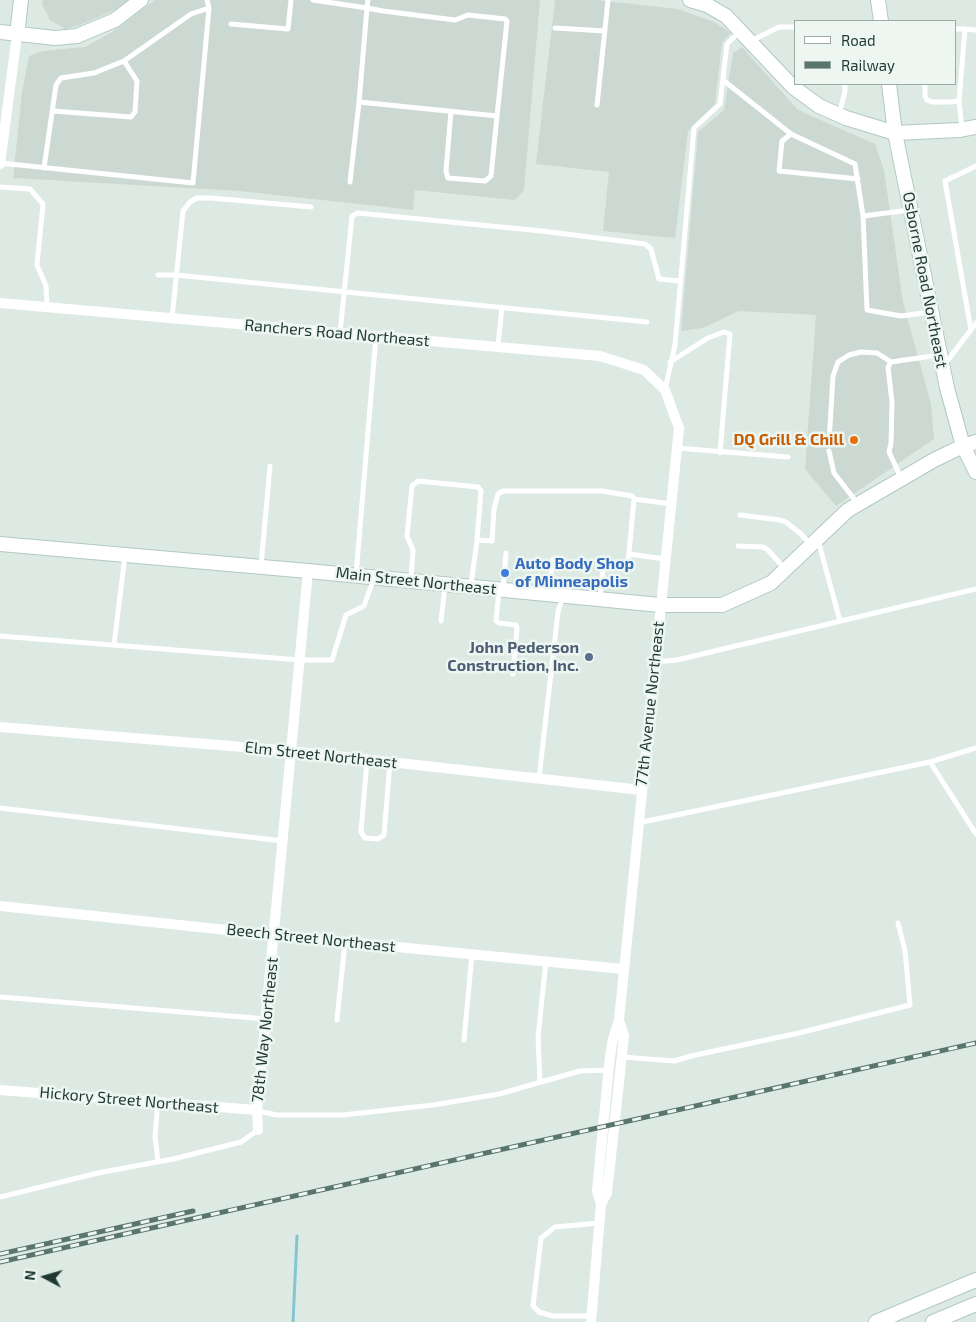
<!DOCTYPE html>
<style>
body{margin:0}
#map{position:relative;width:976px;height:1322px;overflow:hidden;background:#ddeae4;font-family:"Exo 2",sans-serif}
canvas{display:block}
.legend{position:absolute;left:794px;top:20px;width:162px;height:65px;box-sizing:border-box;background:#eef6f2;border:1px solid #9baaa5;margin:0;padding:6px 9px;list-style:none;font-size:15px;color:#1f3932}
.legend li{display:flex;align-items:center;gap:10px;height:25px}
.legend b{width:25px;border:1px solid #9baaa5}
.north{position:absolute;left:20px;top:1252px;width:50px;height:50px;-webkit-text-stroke:4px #eef6f2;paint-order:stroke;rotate:276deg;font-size:14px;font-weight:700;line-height:20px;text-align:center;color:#1f3932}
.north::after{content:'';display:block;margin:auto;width:18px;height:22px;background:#1f3932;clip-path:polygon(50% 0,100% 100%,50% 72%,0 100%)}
</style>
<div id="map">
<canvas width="976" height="1322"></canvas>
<ul class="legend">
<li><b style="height:6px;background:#fff"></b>Road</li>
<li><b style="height:6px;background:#59756e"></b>Railway</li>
</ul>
<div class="north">N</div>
</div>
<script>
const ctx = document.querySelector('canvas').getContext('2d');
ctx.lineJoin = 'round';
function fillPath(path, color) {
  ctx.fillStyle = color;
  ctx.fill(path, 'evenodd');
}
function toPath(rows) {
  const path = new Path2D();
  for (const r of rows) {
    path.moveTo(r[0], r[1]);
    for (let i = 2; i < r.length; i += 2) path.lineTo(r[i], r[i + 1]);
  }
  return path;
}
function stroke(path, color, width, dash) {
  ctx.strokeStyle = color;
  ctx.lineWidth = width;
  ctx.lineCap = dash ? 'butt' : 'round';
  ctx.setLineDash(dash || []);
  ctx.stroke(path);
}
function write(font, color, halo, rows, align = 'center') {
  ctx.font = font + ' "Exo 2",sans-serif';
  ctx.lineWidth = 5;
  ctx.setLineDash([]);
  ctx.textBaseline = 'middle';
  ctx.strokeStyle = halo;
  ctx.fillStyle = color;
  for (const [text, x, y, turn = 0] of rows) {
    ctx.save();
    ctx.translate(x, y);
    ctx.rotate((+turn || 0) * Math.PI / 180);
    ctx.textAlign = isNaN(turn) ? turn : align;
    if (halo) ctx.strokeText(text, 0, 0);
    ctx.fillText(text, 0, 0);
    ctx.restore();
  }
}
fillPath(toPath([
 [43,0,128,0,115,10,80,25,65,29,50,20,42,4],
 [155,0,540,0,524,190,515,200,415,190,413,210,240,191,13,178,22,92,29,56,43,51,85,47,112,32],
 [555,0,596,0,678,9,714,22,731,33,722,43,715,104,688,131,675,238,603,231,609,172,536,164],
 [742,47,798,110,875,144,884,170,903,302,931,404,934,439,836,506,805,469,816,315,739,311,703,328,681,331,698,132,724,110,733,53]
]), '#ccd9d3');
stroke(toPath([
 [293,1322,297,1236]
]), '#83c5d1', 3);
const secondary = toPath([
 [690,0,707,5,726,16,793,87,819,106,846,118,895,133,959,130,976,127],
 [878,0,881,21],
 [0,32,55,38,77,36,115,20,141,0],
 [17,35,21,0],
 [889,84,895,133,947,388,963,446,976,472],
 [0,544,308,571,660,605,722,605,771,583,848,510,934,460,963,446,976,442],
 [876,1322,976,1280],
 [933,1322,976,1304]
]);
stroke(secondary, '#b1c9c0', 16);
stroke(toPath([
 [313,0,367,8,383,11,455,20,468,15,505,19,507,21,497,116,359,102,367,8,368,0],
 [231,24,288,29,291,0],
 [555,28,605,31],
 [955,29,965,29,959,101,962,129],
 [965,29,976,30],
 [751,41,779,27,795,27],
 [723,80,791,134,855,164,863,216,867,310,901,316,931,312],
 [925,84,925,96,927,100,932,102,949,102,959,101],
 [597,105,608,0],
 [53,111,131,117,135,112,137,81,124,61],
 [451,111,446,171,448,178,485,181,491,176,497,116],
 [839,115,845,91,845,84],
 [791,134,782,141,779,171,858,179],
 [0,163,193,183,209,8,207,0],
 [44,168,56,85,61,78,94,73,124,61,191,14,209,8],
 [350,182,359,102],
 [0,187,30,189,43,204,37,265,46,286,47,307],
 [863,216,910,210],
 [158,275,176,275,647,322],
 [172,318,183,211,190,202,197,198,211,198,311,207],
 [971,330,945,181,976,166],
 [340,333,352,216,358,213,542,231,645,244,651,249,659,279,680,281],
 [498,346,502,307],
 [670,362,708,338,724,332,730,334,720,453],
 [945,364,976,323],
 [665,390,675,345,694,128,720,104,727,44,739,32],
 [829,442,833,376,838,362,849,355,861,352,877,353,891,362],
 [677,448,788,457],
 [829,451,834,473,858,504],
 [901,478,889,452,891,443,892,402,888,367,891,362,939,355],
 [634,499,671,504],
 [740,515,780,520,786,522,801,534,811,545],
 [818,540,840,621],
 [738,546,763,547,768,550,785,569],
 [629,554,665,559],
 [261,566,270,466],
 [356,575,376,336],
 [411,580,413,550,407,536,412,486,418,481,478,487,481,491,477,540],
 [471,585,477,540,492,541,494,509,498,494,503,491,602,491,632,496,634,499,628,563,624,567,606,567,603,568,600,598],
 [503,589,506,553],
 [499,590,496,621,499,623,516,625,517,628,513,674],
 [548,594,553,559],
 [441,621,445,585],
 [0,636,300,660,332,660,346,615,364,606,374,578],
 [114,645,125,555],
 [655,662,677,660,976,589],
 [367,760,361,832,365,838,378,839,384,835,390,762],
 [930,762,976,834],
 [539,778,558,612,563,596],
 [0,808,283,841],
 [638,823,930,762,976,748],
 [0,997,266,1019],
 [337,1020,345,942],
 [464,1040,472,954],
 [622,1057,674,1061,691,1056,799,1033,910,1005,905,951,898,923],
 [540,1082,538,1037,546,961],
 [158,1102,155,1136,158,1162],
 [258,1111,277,1115,343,1115,433,1105,499,1094,580,1071,609,1070],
 [0,1197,98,1173,173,1159,241,1142,258,1130],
 [591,1316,553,1316,539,1312,533,1306,541,1238,555,1227,599,1223]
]), '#fff', 5);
stroke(toPath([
 [0,164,17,35],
 [0,303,600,356,644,370,665,390,679,428,619,1020,612,1043,609,1065,597,1191,601,1204,591,1322],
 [0,727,291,751,641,790],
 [0,906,274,935,623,969],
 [0,1090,257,1110],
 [258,1130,257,1110,308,571],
 [601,1204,607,1193,624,1036,619,1020]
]), '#fff', 10);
stroke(secondary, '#fff', 14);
const rail = toPath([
 [0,1254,193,1211],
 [0,1262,976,1043]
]);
stroke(rail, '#59756e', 5);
stroke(rail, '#eef6f2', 3, [9]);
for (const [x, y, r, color] of [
 [854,440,5,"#e8710a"],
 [505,573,5,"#3f7fe0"],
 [589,657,5,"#5c6f8a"]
]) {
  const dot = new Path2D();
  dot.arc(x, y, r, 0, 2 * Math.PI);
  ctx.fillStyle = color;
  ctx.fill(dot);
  stroke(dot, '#eef6f2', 2);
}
write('16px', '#1f3932', '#eef6f2', [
 ["Osborne Road Northeast",925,280,79],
 ["Ranchers Road Northeast",337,333,5],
 ["Main Street Northeast",416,581,6],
 ["77th Avenue Northeast",650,704,-84],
 ["Elm Street Northeast",321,755,6],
 ["Beech Street Northeast",311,938,6],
 ["78th Way Northeast",265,1030,-84],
 ["Hickory Street Northeast",129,1100,5]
]);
write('bold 16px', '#c56008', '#eef6f2', [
 ["DQ Grill & Chill",844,440]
], 'right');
write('bold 16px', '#366cbe', '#eef6f2', [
 ["Auto Body Shop",515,564],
 ["of Minneapolis",515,582]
], 'left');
write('bold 16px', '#4e5e75', '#eef6f2', [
 ["John Pederson",579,648],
 ["Construction, Inc.",579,666]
], 'right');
</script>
